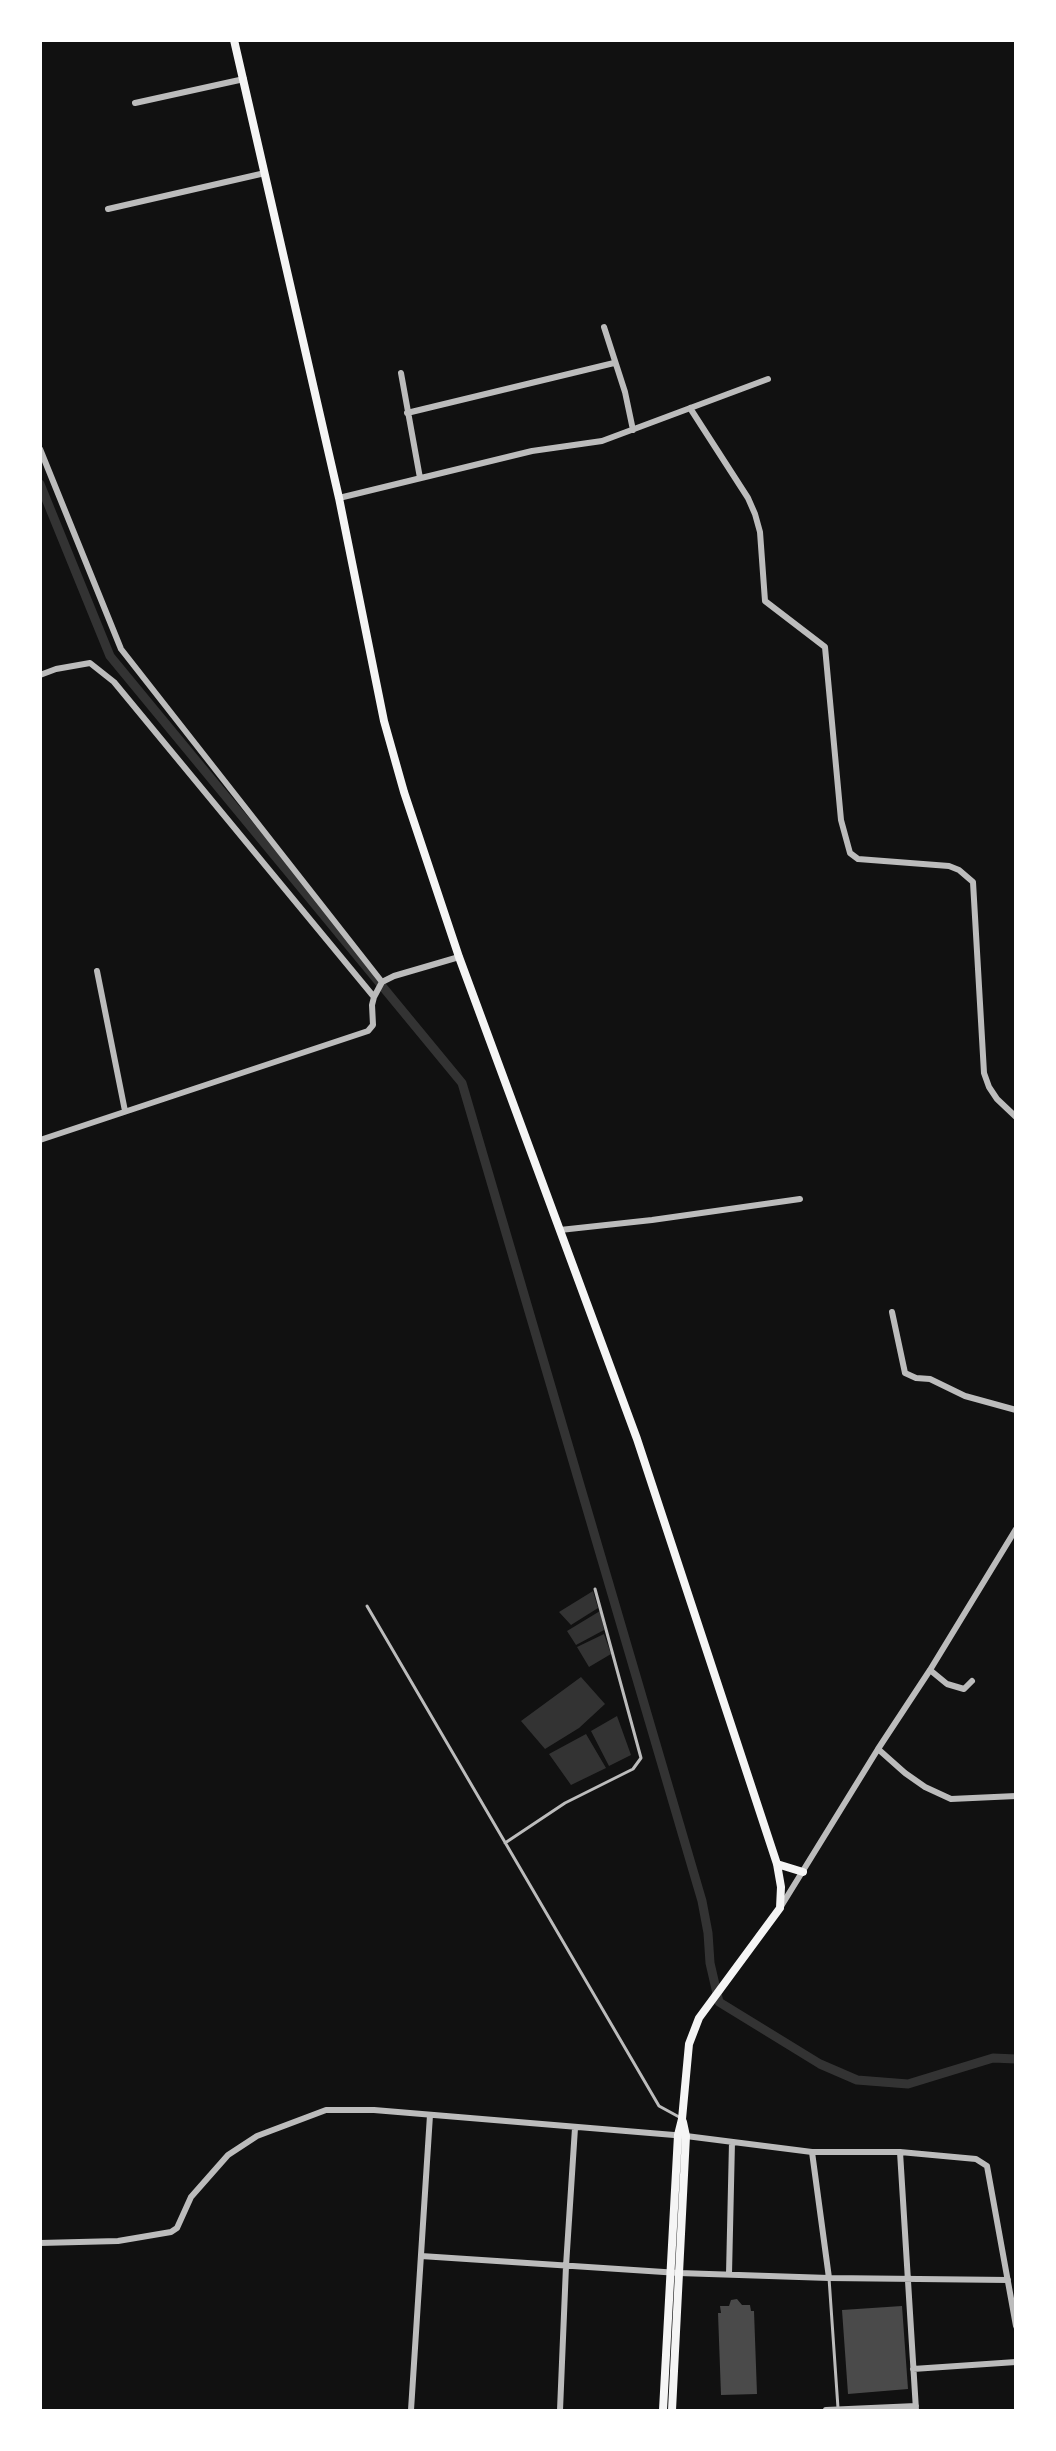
<!DOCTYPE html>
<style>
body{margin:0}
#map{position:relative;width:1056px;height:2451px;overflow:hidden;background:#111;font-family:"Open Sans",sans-serif}
canvas{display:block}
.frame{position:absolute;inset:0;border:42px solid #fff;pointer-events:none}
</style>
<div id="map">
<canvas width="1056" height="2451"></canvas>
<div class="frame"></div>
</div>
<script>
const ctx = document.querySelector('canvas').getContext('2d');
ctx.lineJoin = 'round';
function fillPath(path, color) {
  ctx.fillStyle = color;
  ctx.fill(path, 'evenodd');
}
function toPath(rows) {
  const path = new Path2D();
  for (const r of rows) {
    path.moveTo(r[0], r[1]);
    for (let i = 2; i < r.length; i += 2) path.lineTo(r[i], r[i + 1]);
  }
  return path;
}
function stroke(path, color, width, dash) {
  ctx.strokeStyle = color;
  ctx.lineWidth = width;
  ctx.lineCap = dash ? 'butt' : 'round';
  ctx.setLineDash(dash || []);
  ctx.stroke(path);
}
fillPath(toPath([
 [593,1591,598,1608,571,1625,559,1612],
 [600,1611,604,1630,576,1645,567,1631],
 [604,1634,611,1654,589,1667,577,1647],
 [581,1677,605,1704,579,1728,545,1749,521,1721],
 [617,1716,631,1755,609,1766,591,1731],
 [586,1734,606,1768,571,1785,549,1754]
]), '#333');
stroke(toPath([
 [40,484,110,656,462,1083,702,1901,708,1933,710,1963,719,2002,820,2064,857,2080,908,2084,993,2058,1016,2059]
]), '#333', 9);
fillPath(toPath([
 [737,2299,742,2305,750,2305,751,2311,754,2311,757,2394,721,2395,718,2313,721,2313,720,2306,729,2306,731,2300],
 [902,2306,908,2389,848,2394,842,2310]
]), '#4a4a4a');
stroke(toPath([
 [367,1606,659,2106,681,2118],
 [505,1843,565,1803,633,1769,641,1758,595,1589],
 [829,2278,838,2408]
]), '#bcbcbc', 3);
stroke(toPath([
 [135,103,244,79],
 [108,209,265,173],
 [604,327,625,392,633,430],
 [401,373,420,478],
 [690,408,748,498,755,514,760,532,765,601,825,647,841,820,850,853,858,859,949,866,959,870,973,882,984,1073,989,1087,997,1099,1016,1117],
 [407,413,614,363],
 [40,449,121,649,382,982],
 [339,498,532,451,602,441,768,379],
 [40,675,56,669,90,663,114,682,374,997],
 [97,971,125,1111],
 [40,1140,368,1031,373,1025,372,1005,374,997,382,982,394,976,459,957],
 [560,1230,652,1220,800,1199],
 [892,1312,905,1373,916,1378,930,1379,965,1396,1016,1410],
 [930,1670,947,1684,964,1689,972,1681],
 [878,1749,905,1773,925,1787,951,1799,1016,1796],
 [780,1908,878,1749,930,1670,1016,1529],
 [812,2152,829,2278],
 [900,2152,916,2410],
 [40,2243,118,2241,171,2232,177,2228,191,2197,228,2155,257,2136,326,2110,374,2110,686,2136,812,2152,900,2152,976,2159,987,2166,1016,2326],
 [421,2256,679,2273,829,2278,1008,2280],
 [729,2274,732,2142],
 [913,2369,1016,2362],
 [411,2410,430,2115],
 [560,2410,566,2266,575,2128],
 [826,2410,916,2406]
]), '#bcbcbc', 6);
stroke(toPath([
 [234,40,339,498,384,721,404,792,459,957,637,1439,777,1864,781,1887,780,1908,699,2018,689,2044,682,2119,678,2135,663,2410],
 [777,1864,803,1872],
 [672,2410,686,2136,683,2122]
]), '#f5f5f5', 8);
</script>
